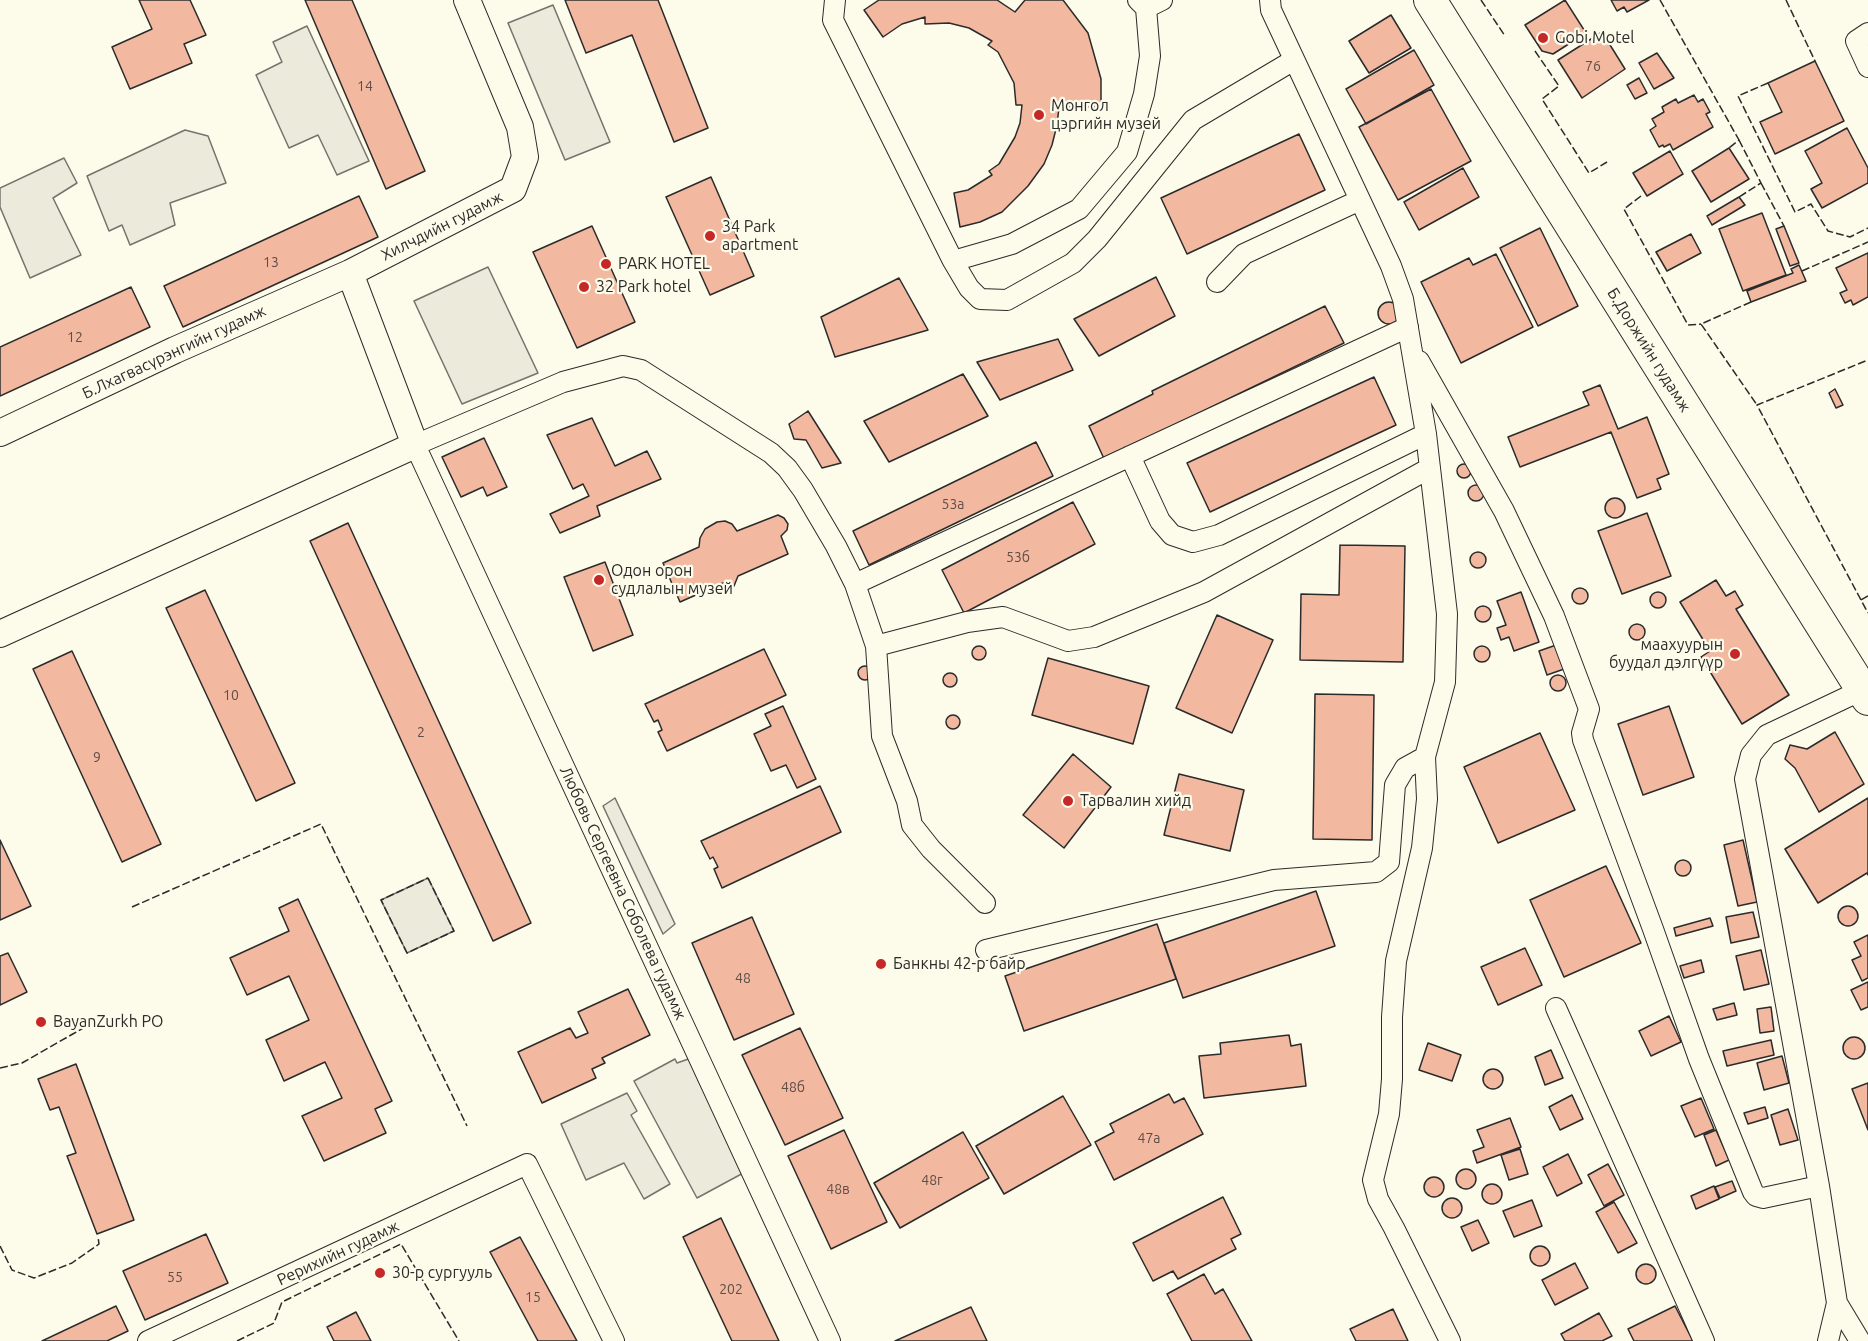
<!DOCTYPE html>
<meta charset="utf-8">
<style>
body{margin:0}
canvas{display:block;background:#fdfbea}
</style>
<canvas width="1868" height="1341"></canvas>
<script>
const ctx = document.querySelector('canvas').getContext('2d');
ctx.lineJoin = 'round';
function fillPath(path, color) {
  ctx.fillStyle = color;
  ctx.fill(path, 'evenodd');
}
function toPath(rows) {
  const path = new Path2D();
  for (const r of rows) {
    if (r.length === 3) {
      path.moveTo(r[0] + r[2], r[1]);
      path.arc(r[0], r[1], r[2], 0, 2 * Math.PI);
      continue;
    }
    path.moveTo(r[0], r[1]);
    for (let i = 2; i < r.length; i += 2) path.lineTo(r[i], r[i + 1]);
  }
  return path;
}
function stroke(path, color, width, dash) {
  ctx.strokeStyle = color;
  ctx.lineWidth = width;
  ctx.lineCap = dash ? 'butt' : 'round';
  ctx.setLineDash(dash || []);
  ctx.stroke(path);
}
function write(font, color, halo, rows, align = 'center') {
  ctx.font = font + ' Ubuntu,sans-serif';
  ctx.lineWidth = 4.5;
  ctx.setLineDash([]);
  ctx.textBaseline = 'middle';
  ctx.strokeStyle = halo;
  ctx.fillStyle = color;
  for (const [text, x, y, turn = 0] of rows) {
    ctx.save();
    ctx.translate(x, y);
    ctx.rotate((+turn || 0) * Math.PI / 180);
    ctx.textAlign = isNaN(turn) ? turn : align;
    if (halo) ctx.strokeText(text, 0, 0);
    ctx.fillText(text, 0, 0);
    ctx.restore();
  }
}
const green = toPath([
 [307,26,369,161,337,175,318,135,289,148,256,75,282,62,273,42,307,26],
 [185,130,208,136,226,183,170,203,175,225,130,245,122,225,109,231,87,176,185,130],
 [428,878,454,931,407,953,381,900,428,878]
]);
fillPath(green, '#ecebdb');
stroke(green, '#74746e', 1.5);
const parking = toPath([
 [553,5,610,142,565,160,508,23,553,5],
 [64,158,77,183,53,198,81,255,30,278,0,207,0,188,64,158],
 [488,267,538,373,462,404,414,301,488,267],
 [615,798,675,924,663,934,603,806,615,798],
 [694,1057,698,1080,747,1171,697,1198,634,1081,675,1059,677,1063,694,1057],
 [627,1093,637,1111,631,1115,670,1184,644,1199,624,1163,586,1180,561,1124,627,1093]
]);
fillPath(parking, '#eceadb');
stroke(parking, '#74746e', 1.5);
const building = toPath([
 [139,0,190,0,206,35,184,44,192,63,130,89,112,47,152,29,139,0],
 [305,0,352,0,425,171,386,189,305,0],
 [565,0,658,0,708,128,674,142,632,35,586,53,565,0],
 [879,0,997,0,1015,12,1025,0,1063,0,1088,33,1101,79,1101,107,1059,107,1057,125,1052,145,1044,164,1028,186,1002,212,980,222,960,227,954,193,968,190,992,175,989,171,999,164,1015,137,1020,123,1022,105,1016,105,1014,83,998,52,988,45,992,41,969,28,949,23,925,24,925,17,902,24,883,37,864,10,879,0],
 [1565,0,1586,33,1553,54,1542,51,1525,25,1565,0],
 [1611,0,1649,0,1627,12,1624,7,1617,11,1611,0],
 [1391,15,1411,48,1369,73,1349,41,1391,15],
 [1602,32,1625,69,1582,98,1558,60,1602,32],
 [1414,50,1434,85,1366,124,1346,89,1414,50],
 [1657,53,1674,78,1654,89,1639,63,1657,53],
 [1815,61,1844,121,1775,154,1760,122,1782,112,1768,83,1815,61],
 [1639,78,1647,93,1635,99,1627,85,1639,78],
 [1431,89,1471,161,1398,200,1359,127,1431,89],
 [1694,95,1698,102,1703,99,1710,112,1706,114,1713,127,1673,150,1670,144,1664,147,1663,145,1659,147,1650,130,1656,126,1652,119,1664,112,1662,107,1676,99,1678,103,1694,95],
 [1847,128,1868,168,1868,183,1822,208,1811,189,1822,183,1805,151,1847,128],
 [1299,134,1325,190,1187,254,1161,198,1299,134],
 [1729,148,1749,179,1711,202,1692,171,1729,148],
 [1670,151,1683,174,1647,196,1633,173,1670,151],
 [1463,168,1479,197,1419,230,1404,202,1463,168],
 [711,177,754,276,710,295,666,197,711,177],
 [359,196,378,237,183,327,164,286,359,196],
 [1739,197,1745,205,1712,225,1707,216,1739,197],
 [1762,213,1786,275,1743,291,1719,229,1762,213],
 [592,226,635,322,577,348,533,252,592,226],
 [1784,226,1799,263,1790,266,1776,229,1784,226],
 [1540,228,1578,306,1538,326,1500,248,1540,228],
 [1691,234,1701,253,1667,271,1656,252,1691,234],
 [1868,253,1868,297,1853,305,1851,300,1845,303,1840,293,1847,290,1836,268,1868,253],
 [1496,254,1533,327,1461,363,1421,282,1469,258,1473,265,1496,254],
 [1799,265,1806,281,1751,302,1747,291,1793,273,1791,269,1799,265],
 [1156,277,1175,316,1099,356,1074,319,1156,277],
 [899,278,928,330,835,357,821,317,899,278],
 [131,287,150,327,0,396,0,347,131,287],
 [1389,313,11],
 [1325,306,1344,343,1170,427,1106,463,1089,426,1153,394,1152,391,1325,306],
 [1058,339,1073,370,1000,400,977,362,1058,339],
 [963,374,988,416,889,462,864,421,963,374],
 [1374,377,1396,425,1210,512,1187,463,1374,377],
 [1600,385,1618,429,1647,417,1669,474,1657,479,1661,489,1637,498,1611,432,1520,467,1508,437,1589,405,1583,392,1600,385],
 [1835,389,1843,405,1836,408,1829,393,1835,389],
 [808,411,841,463,822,468,806,440,794,439,789,424,808,411],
 [592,418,615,466,647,451,661,479,597,506,600,516,560,533,550,514,589,496,583,484,573,489,547,435,592,418],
 [484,438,507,487,487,496,483,487,461,497,442,457,484,438],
 [1036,442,1053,476,869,565,853,531,1036,442],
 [1464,471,7],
 [1476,493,8],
 [1615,508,10],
 [1073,502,1095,544,964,613,942,570,1073,502],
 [1647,513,1671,576,1622,594,1598,531,1647,513],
 [778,515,784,518,788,524,787,530,781,536,788,554,738,576,734,586,728,588,723,583,680,602,663,563,699,547,700,538,705,529,717,522,725,521,732,524,737,531,778,515],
 [348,523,531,923,493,941,310,541,348,523],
 [1340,545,1405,546,1403,662,1300,660,1301,594,1339,595,1340,545],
 [1478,560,8],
 [605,562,633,635,593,651,564,577,605,562],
 [1716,580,1726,596,1735,591,1743,605,1736,609,1789,695,1742,724,1701,657,1710,651,1680,602,1716,580],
 [1580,596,8],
 [205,590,295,783,256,801,166,608,205,590],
 [1521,592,1539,642,1514,651,1509,637,1501,640,1497,628,1506,625,1497,601,1521,592],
 [1658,600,8],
 [1483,614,8],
 [1217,615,1273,640,1232,733,1176,708,1217,615],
 [1637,632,8],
 [1559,644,1567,668,1547,675,1539,651,1559,644],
 [979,653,7],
 [1482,654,8],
 [764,649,786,695,667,751,658,732,662,730,658,720,654,722,645,704,764,649],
 [72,651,161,844,122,862,33,669,72,651],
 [1048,658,1149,686,1133,744,1032,715,1048,658],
 [865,673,7],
 [950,680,7],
 [1558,683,8],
 [1315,694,1374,695,1372,840,1313,839,1315,694],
 [783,706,816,779,797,788,786,765,771,771,754,734,771,726,765,714,783,706],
 [1669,706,1694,777,1643,795,1618,724,1669,706],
 [953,722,7],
 [1835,732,1864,784,1819,812,1795,768,1785,759,1790,745,1807,749,1835,732],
 [1540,733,1575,810,1498,843,1464,767,1540,733],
 [1073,754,1111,787,1064,848,1023,815,1073,754],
 [1179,774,1244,790,1230,851,1164,835,1179,774],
 [820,786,841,832,722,888,714,869,718,867,713,857,710,859,701,841,820,786],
 [1868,798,1868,875,1867,873,1818,903,1785,849,1868,798],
 [0,840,31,906,0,920,0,840],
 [1743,840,1757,902,1738,906,1724,845,1743,840],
 [1683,868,8],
 [1606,866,1641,943,1564,977,1530,900,1606,866],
 [1316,891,1335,946,1183,998,1164,943,1316,891],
 [298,899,392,1101,375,1109,386,1133,324,1161,302,1116,342,1098,325,1062,284,1081,266,1040,309,1020,289,976,247,995,230,958,289,931,279,908,298,899],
 [1848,916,10],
 [1753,912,1759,937,1731,943,1726,917,1753,912],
 [752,917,794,1014,734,1040,692,943,752,917],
 [1710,918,1713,926,1676,936,1674,928,1710,918],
 [1157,924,1176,979,1024,1031,1005,976,1157,924],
 [1868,935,1868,978,1862,981,1852,960,1861,956,1854,942,1868,935],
 [1525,948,1542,985,1498,1005,1481,967,1525,948],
 [1761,950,1769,984,1744,990,1736,956,1761,950],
 [8,953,27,992,0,1005,0,956,8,953],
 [1701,960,1704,972,1684,978,1680,966,1701,960],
 [1868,982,1868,1007,1861,1010,1851,990,1868,982],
 [628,989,650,1035,602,1058,605,1063,592,1069,596,1078,542,1103,518,1052,570,1028,576,1038,588,1033,578,1012,628,989],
 [1734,1003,1737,1015,1717,1020,1713,1009,1734,1003],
 [1771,1007,1774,1031,1760,1033,1757,1009,1771,1007],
 [1669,1016,1681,1042,1651,1056,1639,1031,1669,1016],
 [800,1028,843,1118,785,1145,742,1055,800,1028],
 [1289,1035,1291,1046,1301,1044,1306,1086,1204,1098,1199,1056,1221,1054,1220,1043,1289,1035],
 [1854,1048,11],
 [1771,1040,1774,1055,1727,1066,1723,1051,1771,1040],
 [1428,1043,1461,1055,1452,1081,1419,1070,1428,1043],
 [1551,1050,1563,1078,1545,1085,1535,1057,1551,1050],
 [1782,1056,1789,1083,1764,1090,1757,1063,1782,1056],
 [76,1064,134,1220,97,1234,67,1156,76,1153,59,1107,50,1110,38,1079,76,1064],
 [1493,1079,10],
 [1868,1083,1868,1130,1852,1089,1868,1083],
 [1169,1094,1174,1103,1184,1098,1203,1134,1114,1180,1095,1142,1114,1132,1110,1124,1169,1094],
 [1572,1095,1583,1119,1560,1130,1549,1107,1572,1095],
 [1063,1096,1091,1145,1004,1194,976,1146,1063,1096],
 [1701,1098,1714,1129,1695,1137,1681,1106,1701,1098],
 [1765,1107,1768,1118,1748,1124,1744,1113,1765,1107],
 [1788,1109,1798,1140,1780,1145,1771,1115,1788,1109],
 [1510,1118,1521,1147,1477,1163,1473,1151,1484,1147,1477,1130,1510,1118],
 [844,1130,887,1222,831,1249,788,1156,844,1130],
 [1716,1130,1729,1160,1716,1166,1704,1135,1716,1130],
 [963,1132,989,1178,900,1228,874,1183,963,1132],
 [1520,1149,1528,1174,1509,1180,1501,1155,1520,1149],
 [1568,1154,1582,1183,1557,1196,1543,1167,1568,1154],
 [1608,1164,1624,1195,1604,1206,1588,1175,1608,1164],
 [1466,1179,10],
 [1434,1187,10],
 [1732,1181,1736,1191,1720,1198,1715,1187,1732,1181],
 [1492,1194,10],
 [1714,1186,1719,1199,1696,1209,1691,1196,1714,1186],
 [1223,1197,1241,1234,1231,1239,1236,1249,1178,1279,1173,1271,1153,1281,1133,1243,1223,1197],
 [1452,1208,10],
 [1532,1200,1542,1226,1514,1237,1503,1211,1532,1200],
 [1614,1202,1637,1243,1618,1253,1596,1212,1614,1202],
 [721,1218,779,1341,732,1341,683,1237,721,1218],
 [1478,1220,1489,1243,1472,1251,1461,1227,1478,1220],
 [206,1234,228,1283,145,1320,123,1271,206,1234],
 [520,1237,577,1341,538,1341,490,1252,520,1237],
 [1540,1256,10],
 [1575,1263,1588,1288,1555,1305,1542,1280,1575,1263],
 [1646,1274,10],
 [1204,1274,1215,1294,1223,1289,1252,1341,1192,1341,1167,1294,1204,1274],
 [116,1306,128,1331,107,1341,42,1341,116,1306],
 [1675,1306,1693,1341,1634,1341,1628,1329,1675,1306],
 [971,1307,987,1341,895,1341,971,1307],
 [1393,1309,1408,1341,1356,1341,1350,1329,1393,1309],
 [356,1312,371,1341,334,1341,327,1327,356,1312],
 [1599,1313,1612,1336,1602,1341,1565,1341,1561,1334,1599,1313]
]);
fillPath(building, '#f2b8a0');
stroke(building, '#2b2b2b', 1.5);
const minor = toPath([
 [835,0,833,20,953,261,1012,244,1079,209,1127,152,1144,94,1150,56,1146,8,1138,0],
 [1270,0,1271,10,1391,266,1403,299,1426,434,1447,614,1445,682,1425,757,1427,799,1422,848,1396,961,1392,1017,1392,1079,1389,1114,1373,1180,1378,1199,1394,1228,1450,1341],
 [1146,8,1162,0],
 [1868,33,1856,41,1868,67],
 [953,261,969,288,980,299,1007,300,1073,263,1097,239,1193,120,1294,60],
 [1217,282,1244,254,1360,200],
 [1419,361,1504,511,1554,616,1589,709,1582,733,1583,740,1653,929,1699,1059,1753,1192,1756,1196,1763,1198,1819,1186],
 [1130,456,1160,521,1172,535,1193,542,1219,535,1426,434],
 [855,584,1408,327],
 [876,646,967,622,1003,617,1068,641,1094,637,1204,592,1430,468],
 [986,950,1274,880,1376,872,1389,862,1395,785,1405,768,1425,757],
 [1556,1008,1704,1341],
 [1837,1303,1860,1341],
 [148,1341,527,1164,614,1341],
 [830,1341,415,445,563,382,623,366,641,370,771,453,787,468,803,490,836,546,855,584,876,646,882,736,907,801,912,825,931,849,985,903],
 [1828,1341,1837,1303,1819,1186,1745,779,1751,755,1767,735,1862,690]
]);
const tertiary = toPath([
 [0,433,175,350,350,273,513,189,525,157,520,127,467,0],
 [0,634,415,445,350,273]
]);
const primary = toPath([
 [1430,0,1868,699]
]);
stroke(minor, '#2b2b2b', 22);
stroke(tertiary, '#2b2b2b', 28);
stroke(primary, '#2b2b2b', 34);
stroke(minor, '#fdfbea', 20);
stroke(tertiary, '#fdfbea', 26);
stroke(primary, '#fdfbea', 32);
stroke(toPath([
 [1481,0,1505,36],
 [1660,0,1739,140,1729,148],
 [1786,0,1815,61],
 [1535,51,1559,86,1542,99,1589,173,1607,162],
 [1768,83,1738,96,1795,212,1811,204,1828,231,1850,237,1868,228],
 [1739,140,1761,183,1739,197],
 [1761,183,1784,226],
 [1641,196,1624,209,1688,325,1701,324],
 [1802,271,1868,242],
 [1751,302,1701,324,1757,405],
 [1868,596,1861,600,1868,613],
 [1861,600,1757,405,1868,360],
 [428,878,454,931,407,953,381,900,428,878],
 [132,907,321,824,467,1126],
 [0,1068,22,1063,85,1027],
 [0,1246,12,1270,34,1278,72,1263,99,1244,98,1237],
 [237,1341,274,1323,282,1302,401,1244,459,1341]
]), '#2b2b2b', 1.5, [8, 3]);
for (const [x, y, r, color] of [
 [1543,38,6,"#c62828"],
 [1039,115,6,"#c62828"],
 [710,236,6,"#c62828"],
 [606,264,6,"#c62828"],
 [584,287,6,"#c62828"],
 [599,580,6,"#c62828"],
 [1735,654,6,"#c62828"],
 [1068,801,6,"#c62828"],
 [881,964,6,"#c62828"],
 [41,1022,6,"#c62828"],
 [380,1273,6,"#c62828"]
]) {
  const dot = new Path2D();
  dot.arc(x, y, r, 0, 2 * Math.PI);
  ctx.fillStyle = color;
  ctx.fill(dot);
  stroke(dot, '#fdfbea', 2);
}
write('14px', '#5d4e48', null, [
 ["76",1593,66],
 ["14",365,86],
 ["13",271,262],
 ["12",75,337],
 ["53a",953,504],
 ["53б",1018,557],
 ["10",231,695],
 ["2",421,732],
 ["9",97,757],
 ["48",743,978],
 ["48б",793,1087],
 ["47a",1149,1138],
 ["48г",932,1180],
 ["48в",838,1189],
 ["55",175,1277],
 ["202",731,1289],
 ["15",533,1297]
]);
write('16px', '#2b2b2b', '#fdfbea', [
 ["Gobi Motel",1555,38],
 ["Монгол",1051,106],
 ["цэргийн музей",1051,124],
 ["34 Park",722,227],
 ["apartment",722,245],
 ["PARK HOTEL",618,264],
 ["32 Park hotel",596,287],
 ["Одон орон",611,571],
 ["судлалын музей",611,589],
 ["маахуурын",1723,645,"right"],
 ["буудал дэлгүүр",1723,663,"right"],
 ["Тарвалин хийд",1080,801],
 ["Банкны 42-р байр",893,964],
 ["BayanZurkh PO",53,1022],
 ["30-р сургууль",392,1273]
], 'left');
write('16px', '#2b2b2b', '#fdfbea', [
 ["Хилчдийн гудамж",442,226,-27],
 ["Б.Доржийн гудамж",1649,350,58],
 ["Б.Лхагвасүрэнгийн гудамж",174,352,-25],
 ["Любовь Сергеевна Соболева гудамж",623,893,65],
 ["Рерихийн гудамж",338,1253,-25]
]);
</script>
